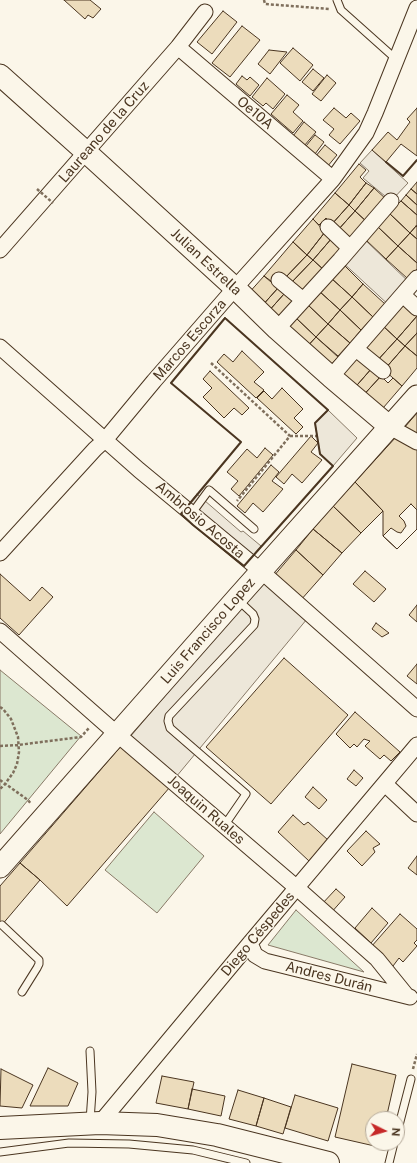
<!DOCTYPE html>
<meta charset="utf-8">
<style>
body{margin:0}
#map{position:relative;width:417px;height:1163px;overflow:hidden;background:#fbf6e9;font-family:"Public Sans",sans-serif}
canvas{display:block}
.north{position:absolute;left:365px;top:1111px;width:40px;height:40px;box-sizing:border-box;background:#fbf6e9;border:1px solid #b4a999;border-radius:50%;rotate:95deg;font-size:11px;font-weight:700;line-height:16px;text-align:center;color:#4a3520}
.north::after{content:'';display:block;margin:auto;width:14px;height:18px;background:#c62828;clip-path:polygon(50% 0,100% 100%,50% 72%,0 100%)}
</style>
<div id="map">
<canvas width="417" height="1163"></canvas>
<div class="north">N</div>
</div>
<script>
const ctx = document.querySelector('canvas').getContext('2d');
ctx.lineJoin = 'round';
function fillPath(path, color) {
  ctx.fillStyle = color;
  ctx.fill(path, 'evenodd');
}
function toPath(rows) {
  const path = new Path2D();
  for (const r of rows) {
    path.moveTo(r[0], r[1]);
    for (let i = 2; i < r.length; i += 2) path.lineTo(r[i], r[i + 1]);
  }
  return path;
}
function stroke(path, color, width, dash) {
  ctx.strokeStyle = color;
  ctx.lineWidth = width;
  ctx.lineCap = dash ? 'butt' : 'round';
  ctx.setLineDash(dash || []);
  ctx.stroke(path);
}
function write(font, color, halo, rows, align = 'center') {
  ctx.font = font + ' "Public Sans",sans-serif';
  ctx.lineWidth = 3;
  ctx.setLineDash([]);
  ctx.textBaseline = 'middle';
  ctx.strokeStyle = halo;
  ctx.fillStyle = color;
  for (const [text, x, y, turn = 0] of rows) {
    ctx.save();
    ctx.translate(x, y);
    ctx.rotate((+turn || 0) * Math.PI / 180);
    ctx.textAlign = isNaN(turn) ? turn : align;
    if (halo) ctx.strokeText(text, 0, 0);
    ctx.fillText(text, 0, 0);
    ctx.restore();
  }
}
const green = toPath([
 [0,670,81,736,0,834,0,670],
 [154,812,204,856,157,913,105,870,154,812],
 [296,910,364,972,268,945,296,910]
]);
fillPath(green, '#dce7d0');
stroke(green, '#887966', 1);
const parking = toPath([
 [372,150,408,183,391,201,363,178,369,171,360,163,372,150],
 [361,236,412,285,392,308,340,260,361,236],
 [328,410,357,438,333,466,320,454,315,423,328,410],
 [197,494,241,532,243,531,261,546,244,566,181,514,197,494],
 [263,581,307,619,176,777,130,737,263,581]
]);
fillPath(parking, '#ede7d9');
stroke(parking, '#887966', 1);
const building = toPath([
 [64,0,90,0,101,9,93,18,88,15,85,19,64,0],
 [223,11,237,22,212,54,197,42,223,11],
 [242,26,260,40,230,77,212,63,242,26],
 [293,48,313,65,300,81,280,63,293,48],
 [269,50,287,52,270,74,258,64,269,50],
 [313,69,324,78,313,91,302,82,313,69],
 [327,75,336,83,321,101,312,94,327,75],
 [242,76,247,80,250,77,259,85,250,96,236,84,242,76],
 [267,78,285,94,273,109,266,103,263,106,252,97,267,78],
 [287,95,299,105,293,112,303,121,293,133,271,114,287,95],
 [334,108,346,118,351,113,360,121,340,144,329,135,334,129,323,120,334,108],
 [417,108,417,156,401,144,386,162,372,150,388,132,397,140,410,122,407,119,417,108],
 [304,122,316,132,304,146,293,136,304,122],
 [315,135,324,142,315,154,306,146,315,135],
 [325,145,337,155,327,167,315,157,325,145],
 [359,164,366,170,360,177,366,183,349,205,335,193,359,164],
 [417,182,417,194,411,189,417,182],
 [366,183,374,188,355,211,349,205,366,183],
 [374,188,387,200,367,222,355,211,374,188],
 [411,189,417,194,417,205,406,195,411,189],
 [335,193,349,205,332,224,326,218,319,225,313,219,335,193],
 [406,195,417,205,417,215,401,201,406,195],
 [401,201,417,215,417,225,410,233,389,213,401,201],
 [349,205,355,211,338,230,332,224,349,205],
 [355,211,367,222,350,241,338,230,355,211],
 [389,213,410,233,398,246,378,227,389,213],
 [313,219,325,232,307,255,293,242,313,219],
 [416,226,417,227,417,239,410,233,416,226],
 [378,227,398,246,386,259,366,240,378,227],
 [325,232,332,238,313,260,307,255,325,232],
 [410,233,417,239,417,263,398,246,410,233],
 [332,238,344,249,325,271,313,260,332,238],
 [293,242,307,255,285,278,279,273,271,281,264,276,293,242],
 [398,246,417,263,417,269,408,279,386,259,398,246],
 [307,255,313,260,291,283,285,278,307,255],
 [313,260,325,271,304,294,291,283,313,260],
 [343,264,363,284,352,297,331,278,343,264],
 [264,276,278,288,261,307,247,295,264,276],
 [331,278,352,297,340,310,319,291,331,278],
 [363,284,385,304,373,317,352,297,363,284],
 [278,288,284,294,267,313,261,307,278,288],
 [319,291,340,310,328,324,307,304,319,291],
 [284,294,297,305,280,324,267,313,284,294],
 [352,297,373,317,361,330,340,310,352,297],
 [402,301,417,314,417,316,397,339,382,325,402,301],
 [307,304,328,324,316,337,295,317,307,304],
 [340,310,361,330,350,343,328,324,340,310],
 [417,316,417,333,405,346,397,339,417,316],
 [295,317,316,337,304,350,284,331,295,317],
 [328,324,350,343,338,356,316,337,328,324],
 [382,325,397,339,376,362,360,349,382,325],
 [417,333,417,356,405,346,417,333],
 [316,337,338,357,326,370,304,350,316,337],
 [397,339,405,346,384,370,376,362,397,339],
 [405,346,417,356,417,368,402,386,384,370,405,346],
 [242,351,264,372,254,382,264,390,256,398,217,362,224,354,233,362,242,351],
 [356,354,372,368,351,392,335,378,356,354],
 [372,368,381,376,359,400,351,392,372,368],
 [210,371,249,408,242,415,234,408,224,418,203,397,212,388,203,379,210,371],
 [381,376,388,383,393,378,402,386,377,415,359,400,381,376],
 [282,388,303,409,294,418,303,427,296,434,257,398,264,391,272,399,282,388],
 [417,413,417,435,404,428,417,413],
 [311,436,318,443,311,452,322,460,302,483,292,474,284,484,276,477,311,436],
 [396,437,417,449,417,529,397,549,383,536,383,511,355,482,396,437],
 [265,448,273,455,239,496,231,489,238,481,227,472,247,449,257,458,265,448],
 [271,465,279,472,272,481,283,489,263,512,253,503,245,513,237,506,271,465],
 [355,482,383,511,361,533,333,506,355,482],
 [411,504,417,510,417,529,397,549,383,536,391,528,397,532,401,533,406,526,404,521,399,516,411,504],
 [333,506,361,533,342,553,313,529,333,506],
 [313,529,342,553,323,575,296,550,313,529],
 [296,550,323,575,300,601,273,577,296,550],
 [365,571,386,589,374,602,353,584,365,571],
 [0,574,30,601,42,587,53,597,19,635,0,618,0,574],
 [417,605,417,622,409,615,417,605],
 [376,623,389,633,382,637,372,629,376,623],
 [284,658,348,715,271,804,206,747,284,658],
 [417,664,417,684,407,676,417,664],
 [355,712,400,752,391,761,384,755,380,759,365,746,370,741,364,739,357,747,354,744,350,748,336,734,355,712],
 [122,745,170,787,67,906,40,880,20,863,122,745],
 [354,770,363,778,356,786,347,779,354,770],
 [313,787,327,800,319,809,305,797,313,787],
 [293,815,304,825,308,822,328,840,309,861,278,832,293,815],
 [366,831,380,844,373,848,375,852,362,866,347,851,366,831],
 [417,856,417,875,408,868,417,856],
 [20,863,40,880,1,926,0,925,0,886,20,863],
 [336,889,345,897,330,914,321,905,336,889],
 [372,908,388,923,371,943,355,928,372,908],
 [400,914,417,929,417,940,414,943,417,946,403,962,399,958,393,966,371,947,400,914],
 [352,1064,396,1075,386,1119,373,1119,373,1143,380,1143,379,1147,335,1137,352,1064],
 [48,1068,78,1083,68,1106,30,1106,48,1068],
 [1,1069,33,1085,22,1108,0,1106,1,1069],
 [162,1076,194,1082,188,1109,156,1103,162,1076],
 [192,1089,225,1096,221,1116,188,1109,192,1089],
 [238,1090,264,1098,256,1126,229,1119,238,1090],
 [295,1095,338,1108,328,1141,285,1128,295,1095],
 [264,1098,291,1107,283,1134,256,1126,264,1098]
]);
fillPath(building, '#ecdcbc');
stroke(building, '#4a3520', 1);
const lane = toPath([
 [337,0,341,10,397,60],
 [192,513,209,490,254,529],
 [224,826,246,794,170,728,168,721,169,716,254,625,255,619,253,614,238,600],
 [2,925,39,960,39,964,37,968,22,992],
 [90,1121,92,1092,90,1051],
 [397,1133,411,1079],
 [0,1152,69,1143,129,1144,193,1150,246,1163],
 [389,1163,394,1143]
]);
const street = toPath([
 [178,47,333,179],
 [328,227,350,248],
 [0,250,178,47,205,12],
 [279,280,303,300],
 [403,295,417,308],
 [277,329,340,260,391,201],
 [0,347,139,470,261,571,417,709],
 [356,349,383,371],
 [331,377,417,278],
 [390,427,417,442],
 [0,553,95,449,105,440,154,381,235,288,333,179,366,133,375,113,417,8],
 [0,631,117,734,297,888,377,959,407,996],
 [385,784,417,814],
 [250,943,255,955,265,961,410,997],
 [100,1123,250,943,417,745]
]);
const secondary = toPath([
 [0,75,86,152,235,288,277,329,331,377,390,427],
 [0,867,237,598,417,396]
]);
const primary = toPath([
 [0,1128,100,1123,157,1125,217,1135,328,1163]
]);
stroke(lane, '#4a3520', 9);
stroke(street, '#4a3520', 17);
stroke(secondary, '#4a3520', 23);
stroke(primary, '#4a3520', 24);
stroke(toPath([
 [264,0,265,4,330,9],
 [211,363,290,436,237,501],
 [290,436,317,436],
 [0,707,3,709,11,719,18,737,19,752,17,764,13,773,5,784,0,789],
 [0,746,18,745,81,737,89,728],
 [0,780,28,800,31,804],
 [413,1069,417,1054]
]), '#7f6f5c', 2.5, [3, 2]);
stroke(lane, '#fbf6e9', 7);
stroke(street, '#fbf6e9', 15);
stroke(secondary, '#fbf6e9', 21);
stroke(primary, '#fbf6e9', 22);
stroke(toPath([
 [37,189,53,203]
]), '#7f6f5c', 2.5, [3, 2]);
stroke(toPath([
 [386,162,403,176,417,160],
 [225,318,328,410,315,423,320,454,333,466,244,566,193,525,181,514,241,442,171,383,225,318]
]), '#4a3520', 2);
write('14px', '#4a3520', '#fbf6e9', [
 ["Oe10A",255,113,40],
 ["Laureano de la Cruz",104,132,-49],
 ["Julian Estrella",206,262,43],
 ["Marcos Escorza",190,340,-49],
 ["Ambrosio Acosta",200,520,40],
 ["Luis Francisco Lopez",208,631,-49],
 ["Joaquin Ruales",206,810,41],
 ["Diego Céspedes",258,934,-50],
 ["Andres Durán",329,977,14]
]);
</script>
